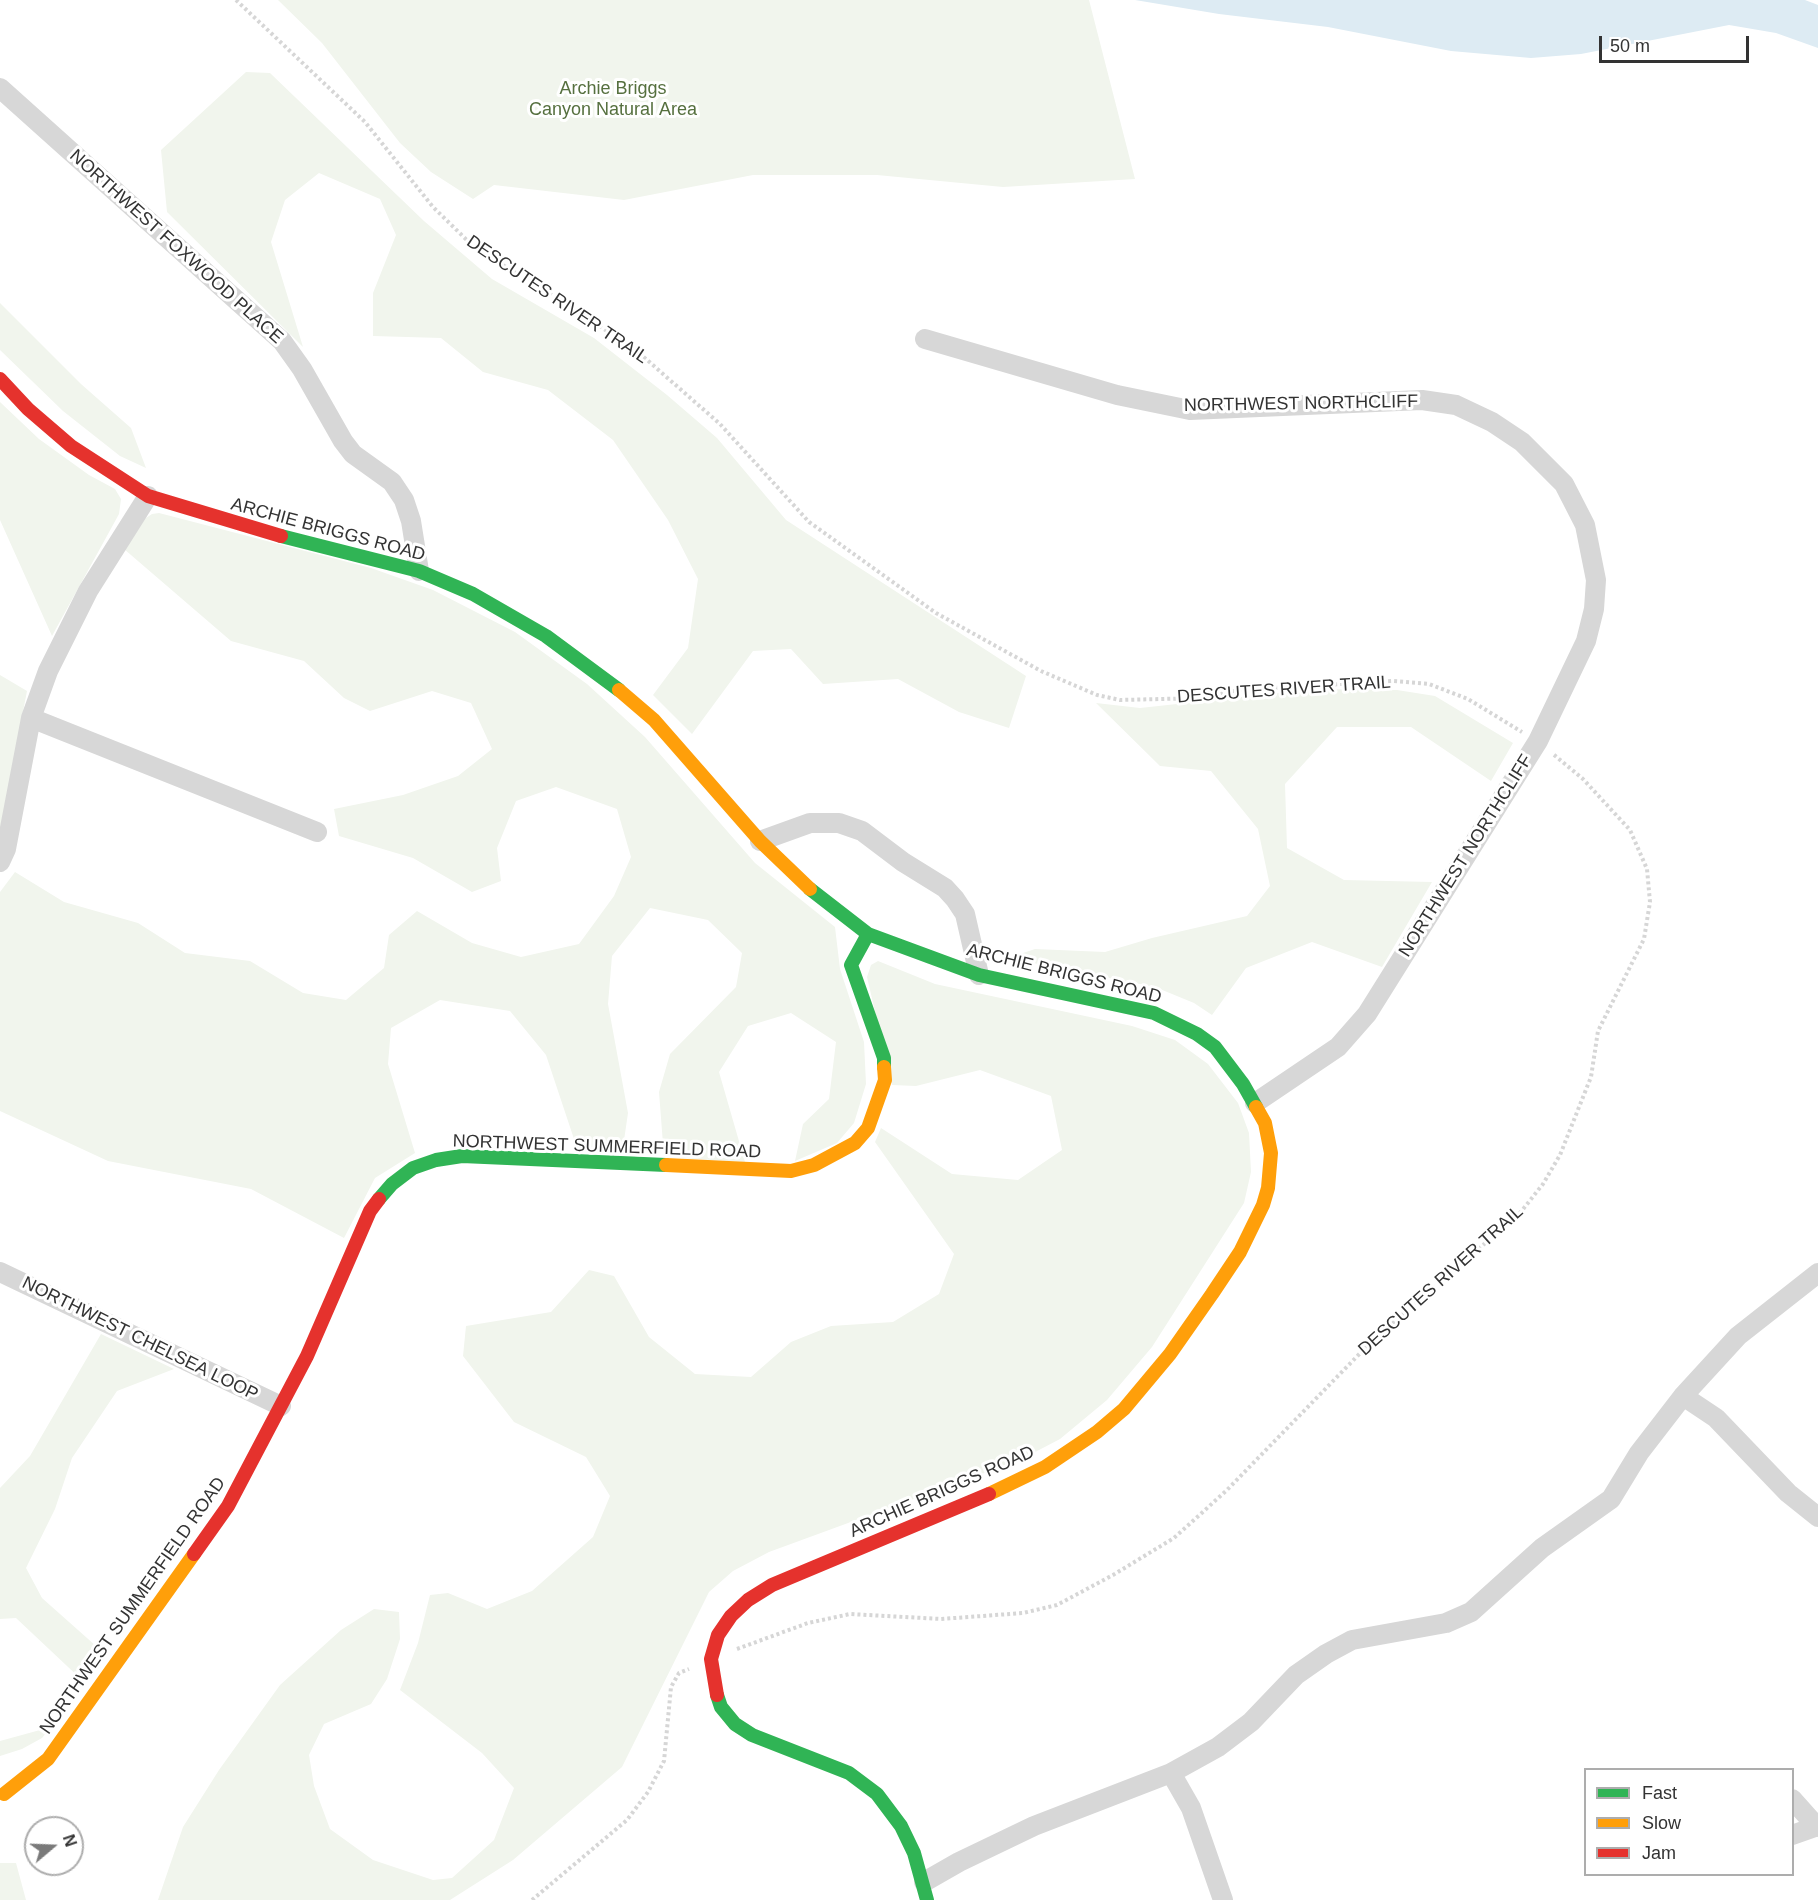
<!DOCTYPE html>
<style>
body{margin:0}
#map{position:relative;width:1818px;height:1900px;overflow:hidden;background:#fff;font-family:Arial,sans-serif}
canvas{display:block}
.legend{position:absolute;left:1584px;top:1768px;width:210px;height:108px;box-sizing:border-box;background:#fff;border:2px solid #adadad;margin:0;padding:8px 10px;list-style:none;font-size:18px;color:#333}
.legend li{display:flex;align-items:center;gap:12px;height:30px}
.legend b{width:30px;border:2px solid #adadad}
.north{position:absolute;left:24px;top:1816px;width:60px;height:60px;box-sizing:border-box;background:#fff;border:2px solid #adadad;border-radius:50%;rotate:71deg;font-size:16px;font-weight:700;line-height:24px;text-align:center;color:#333}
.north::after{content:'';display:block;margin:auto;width:21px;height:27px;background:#7a7a7a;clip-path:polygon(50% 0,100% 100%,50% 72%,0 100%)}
.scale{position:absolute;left:1599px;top:36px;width:150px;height:27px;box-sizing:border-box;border:3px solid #333;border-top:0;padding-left:8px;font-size:18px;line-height:21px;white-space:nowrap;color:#333;-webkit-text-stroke:4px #fff;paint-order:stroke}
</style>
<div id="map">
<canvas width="1818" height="1900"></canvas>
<ul class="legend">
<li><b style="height:8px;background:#30b455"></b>Fast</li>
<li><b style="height:8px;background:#ff9f0a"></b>Slow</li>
<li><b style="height:8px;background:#e5322d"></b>Jam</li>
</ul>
<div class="north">N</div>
<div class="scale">50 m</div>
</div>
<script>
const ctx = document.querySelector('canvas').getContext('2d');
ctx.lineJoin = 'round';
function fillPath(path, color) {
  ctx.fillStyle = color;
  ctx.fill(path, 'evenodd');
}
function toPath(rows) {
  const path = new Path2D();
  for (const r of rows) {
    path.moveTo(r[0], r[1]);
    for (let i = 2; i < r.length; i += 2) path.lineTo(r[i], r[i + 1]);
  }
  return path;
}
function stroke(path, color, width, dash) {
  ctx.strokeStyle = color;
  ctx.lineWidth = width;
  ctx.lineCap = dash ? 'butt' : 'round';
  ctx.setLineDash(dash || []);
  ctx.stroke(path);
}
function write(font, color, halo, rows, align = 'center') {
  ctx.font = font + ' Arial,sans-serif';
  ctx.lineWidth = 6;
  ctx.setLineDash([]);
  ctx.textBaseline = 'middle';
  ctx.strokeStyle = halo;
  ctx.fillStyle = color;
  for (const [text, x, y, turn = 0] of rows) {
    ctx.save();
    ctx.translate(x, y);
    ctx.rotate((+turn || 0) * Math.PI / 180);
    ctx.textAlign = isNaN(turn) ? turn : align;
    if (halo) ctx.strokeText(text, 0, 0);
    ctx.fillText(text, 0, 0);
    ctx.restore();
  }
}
fillPath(toPath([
 [278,0,1089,0,1135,179,1003,187,877,175,753,175,624,200,494,185,473,199,431,172,400,143,322,43],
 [246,72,270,73,424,221,492,279,594,338,667,395,717,438,786,520,1026,676,1009,728,959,712,898,679,823,684,791,649,753,651,692,734,653,695,688,648,698,579,668,520,613,440,548,390,483,372,441,338,373,336,373,293,396,235,380,199,319,173,285,200,271,242,303,347,167,212,161,150],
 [0,303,81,384,131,428,146,468,120,456,63,411,0,350],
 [0,402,39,439,89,475,115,489,121,499,119,514,52,636,0,520],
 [159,513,371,568,433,590,515,632,587,684,645,737,755,863,835,927,840,969,864,1042,866,1084,854,1123,837,1143,795,1161,803,1124,829,1099,836,1042,791,1013,748,1026,719,1072,745,1162,664,1157,659,1092,670,1054,736,987,742,953,708,920,650,908,612,956,608,1004,628,1113,622,1154,578,1151,546,1055,510,1011,440,1000,391,1028,388,1064,415,1153,375,1178,344,1238,251,1189,108,1161,0,1111,0,892,15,872,64,902,138,923,185,953,250,961,303,993,346,1000,384,968,389,935,417,911,472,943,521,957,579,944,614,896,631,857,617,809,556,787,516,801,497,848,501,881,472,892,413,858,339,836,334,809,403,795,458,776,492,749,471,703,432,691,370,711,344,698,304,661,231,641,124,549,138,523,152,514],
 [0,675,27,691,0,830],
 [1315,689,1397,690,1435,696,1513,743,1491,781,1411,727,1337,727,1285,784,1287,848,1344,880,1432,882,1382,967,1312,942,1246,968,1212,1015,1194,1003,1155,987,1008,958,1035,949,1105,952,1152,938,1247,916,1270,886,1258,829,1211,771,1160,766,1096,703,1140,708],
 [878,961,935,984,1132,1026,1175,1040,1208,1064,1238,1103,1249,1133,1251,1172,1244,1203,1152,1347,1107,1400,1060,1439,1020,1460,769,1552,733,1571,709,1592,622,1767,513,1860,450,1900,158,1900,183,1827,219,1770,280,1685,341,1630,374,1609,399,1612,400,1639,387,1679,371,1704,324,1724,309,1755,314,1786,330,1829,373,1860,433,1880,452,1878,494,1840,514,1788,482,1753,400,1690,418,1643,430,1595,448,1593,487,1609,532,1591,593,1537,610,1496,586,1457,514,1422,463,1356,466,1326,551,1312,589,1270,614,1276,649,1337,695,1374,751,1377,791,1342,831,1326,893,1322,939,1294,954,1254,875,1142,881,1128,952,1174,1018,1180,1062,1150,1051,1096,980,1070,916,1086,892,1085,867,977,871,965],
 [101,1334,174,1369,117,1391,72,1458,55,1509,26,1568,42,1598,105,1654,84,1682,16,1618,0,1619,0,1488,30,1456],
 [51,1727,42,1738,22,1749,0,1756,0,1741],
 [0,1863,16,1863,26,1900,0,1900]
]), '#f1f5ed');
fillPath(toPath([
 [1135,0,1805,0,1818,5,1818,48,1776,33,1729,25,1581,54,1531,58,1451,51,1328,27,1219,14]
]), '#ddebf3');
stroke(toPath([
 [236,0,365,122,433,207,476,249,558,298,638,352,720,424,809,522,936,613,1041,671,1097,695,1120,700,1203,698,1238,690,1393,681,1429,684,1468,699,1522,732],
 [737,1649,808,1623,850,1614,941,1619,1023,1613,1057,1605,1113,1575,1174,1538,1226,1491,1372,1341,1520,1213,1543,1184,1560,1155,1591,1077,1598,1031,1644,939,1650,902,1647,869,1630,830,1583,779,1553,754],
 [532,1900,627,1820,648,1792,664,1761,671,1687,679,1673,689,1669]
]), '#d6d6d6', 4, [3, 3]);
stroke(toPath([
 [0,88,282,341,302,369,343,441,353,454,392,482,404,500,411,521,419,571],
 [925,339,1117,395,1190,410,1422,400,1456,405,1492,422,1522,442,1564,484,1585,525,1596,580,1594,609,1586,641,1538,741,1367,1014,1338,1047,1255,1103],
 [31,718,317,832],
 [760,841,810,823,839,823,862,831,903,862,945,888,955,899,965,914,979,975],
 [0,862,6,849,31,718,48,671,88,591,148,496],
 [0,1272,281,1406],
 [1683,1396,1716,1418,1788,1493,1818,1517],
 [1171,1773,1191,1808,1223,1900],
 [1792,1799,1817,1827],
 [1792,1835,1818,1826],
 [924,1882,959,1862,1034,1826,1171,1773,1218,1747,1251,1722,1296,1675,1326,1654,1352,1640,1446,1623,1471,1612,1542,1548,1611,1499,1639,1453,1683,1396,1738,1336,1818,1273]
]), '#d7d7d7', 20);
stroke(toPath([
 [281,536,419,571,473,594,546,636,619,690],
 [810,889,868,934,979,975,1154,1013,1197,1034,1215,1047,1243,1084,1256,1107],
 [868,934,851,965,884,1058,884,1067],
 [379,1199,392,1184,413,1168,436,1160,462,1156,666,1165],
 [717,1695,721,1707,735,1724,752,1735,849,1773,877,1794,901,1826,914,1853,927,1900]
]), '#30b455', 14);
stroke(toPath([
 [619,690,654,720,760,841,810,889],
 [666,1165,791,1171,814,1165,855,1143,868,1128,885,1080,884,1067],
 [989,1494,1045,1467,1097,1432,1124,1409,1170,1354,1212,1294,1240,1252,1263,1205,1268,1188,1271,1153,1265,1123,1256,1107],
 [4,1794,48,1759,194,1554]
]), '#ff9f0a', 14);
stroke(toPath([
 [0,379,28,409,71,446,148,496,281,536],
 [194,1554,228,1506,307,1356,370,1211,379,1199],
 [717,1695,711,1659,718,1635,731,1616,748,1600,772,1585,989,1494]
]), '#e5322d', 14);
write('18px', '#56703f', '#fff', [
 ["Archie Briggs",613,89],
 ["Canyon Natural Area",613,110]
]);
write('18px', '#333', '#fff', [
 ["NORTHWEST FOXWOOD PLACE",176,247,42],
 ["DESCUTES RIVER TRAIL",557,300,34],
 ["NORTHWEST NORTHCLIFF",1301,404,-1],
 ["ARCHIE BRIGGS ROAD",328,530,15],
 ["DESCUTES RIVER TRAIL",1284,690,-4],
 ["NORTHWEST NORTHCLIFF",1466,856,-58],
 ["ARCHIE BRIGGS ROAD",1064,974,14],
 ["NORTHWEST SUMMERFIELD ROAD",607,1147,2],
 ["DESCUTES RIVER TRAIL",1441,1281,-42],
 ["NORTHWEST CHELSEA LOOP",140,1339,26],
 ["ARCHIE BRIGGS ROAD",942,1492,-24],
 ["NORTHWEST SUMMERFIELD ROAD",133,1606,-55]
]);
</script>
